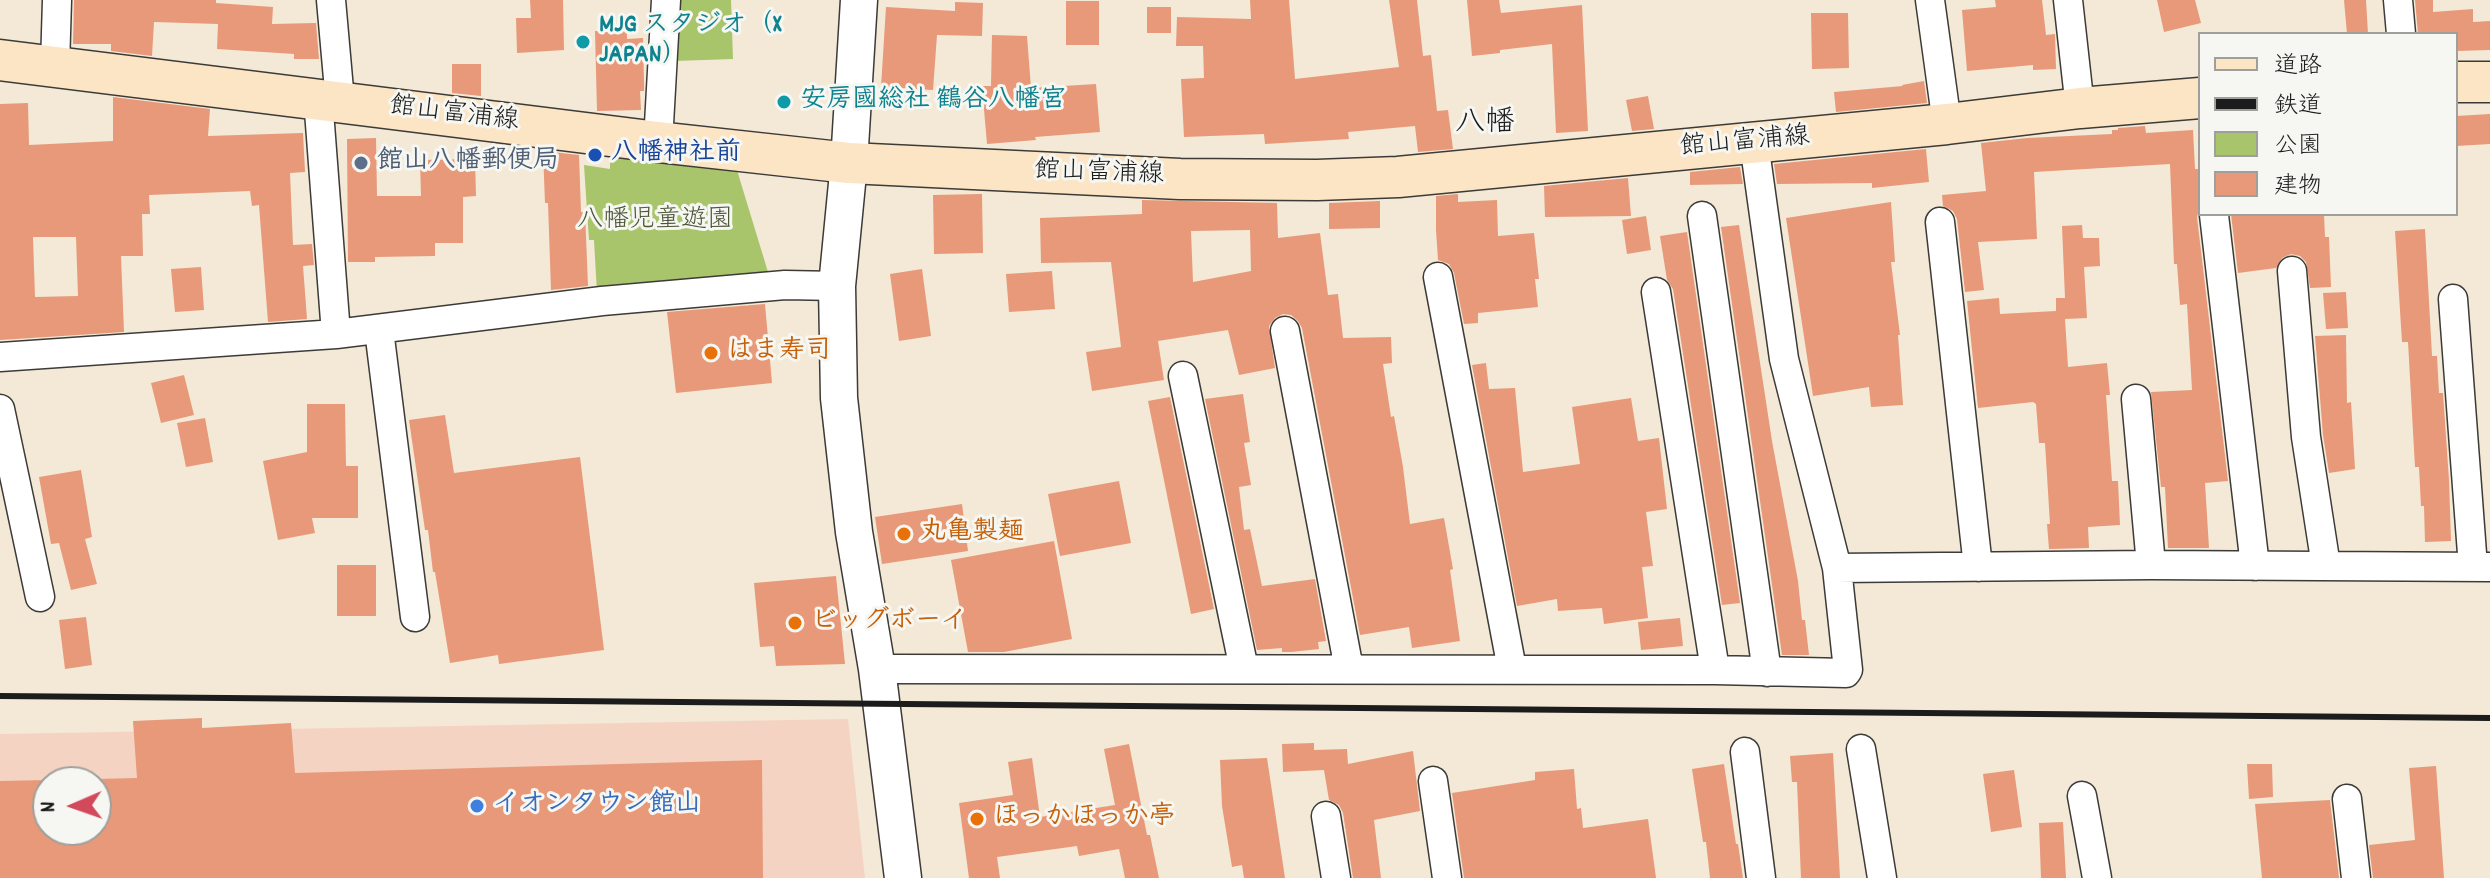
<!DOCTYPE html>
<meta charset="utf-8">
<style>
body{margin:0}
#map{position:relative;width:2490px;height:878px;overflow:hidden;background:#f3e9d6;font-family:Dekko,"Klee One",sans-serif}
canvas{display:block}
.legend{position:absolute;left:2198px;top:32px;width:260px;height:184px;box-sizing:border-box;background:#f6f6f2;border:2px solid #9f9f9c;margin:0;padding:10px 14px;list-style:none;font-size:24px;color:#1c1c1c}
.legend li{display:flex;align-items:center;gap:16px;height:40px}
.legend b{width:40px;border:2px solid #9f9f9c}
.north{position:absolute;left:32px;top:766px;width:80px;height:80px;box-sizing:border-box;background:#f6f6f2;border:2px solid #9f9f9c;border-radius:50%;rotate:268deg;font-size:22px;font-weight:700;line-height:32px;text-align:center;color:#1c1c1c}
.north::after{content:'';display:block;margin:auto;width:28px;height:36px;background:#d1495b;clip-path:polygon(50% 0,100% 100%,50% 72%,0 100%)}
</style>
<div id="map">
<canvas width="2490" height="878"></canvas>
<ul class="legend">
<li><b style="height:10px;background:#fce5c4"></b>道路</li>
<li><b style="height:10px;background:#1c1c1c"></b>鉄道</li>
<li><b style="height:22px;background:#a8c56c"></b>公園</li>
<li><b style="height:22px;background:#e79979"></b>建物</li>
</ul>
<div class="north">N</div>
</div>
<script>
const ctx = document.querySelector('canvas').getContext('2d');
ctx.lineJoin = 'round';
function fillPath(path, color) {
  ctx.fillStyle = color;
  ctx.fill(path, 'evenodd');
}
function toPath(rows) {
  const path = new Path2D();
  for (const r of rows) {
    path.moveTo(r[0], r[1]);
    for (let i = 2; i < r.length; i += 2) path.lineTo(r[i], r[i + 1]);
  }
  return path;
}
function stroke(path, color, width, dash) {
  ctx.strokeStyle = color;
  ctx.lineWidth = width;
  ctx.lineCap = dash ? 'butt' : 'round';
  ctx.setLineDash(dash || []);
  ctx.stroke(path);
}
function write(font, color, halo, rows, align = 'center') {
  ctx.font = font + ' Dekko,"Klee One",sans-serif';
  ctx.lineWidth = 6;
  ctx.setLineDash([]);
  ctx.textBaseline = 'middle';
  ctx.strokeStyle = halo;
  ctx.fillStyle = color;
  for (const [text, x, y, turn = 0] of rows) {
    ctx.save();
    ctx.translate(x, y);
    ctx.rotate((+turn || 0) * Math.PI / 180);
    ctx.textAlign = isNaN(turn) ? turn : align;
    if (halo) ctx.strokeText(text, 0, 0);
    ctx.fillText(text, 0, 0);
    ctx.restore();
  }
}
fillPath(toPath([
 [848,719,865,878,0,878,0,734],
 [48,782,96,782,96,830,48,830]
]), '#f5d3c2');
fillPath(toPath([
 [678,0,731,0,733,59,674,61],
 [610,152,736,167,768,272,597,293,594,240,589,240,584,165,610,169]
]), '#a8c56c');
fillPath(toPath([
 [74,0,216,0,216,3,273,7,272,24,316,23,319,59,294,59,294,54,217,49,218,24,154,22,152,56,111,51,111,44,73,44],
 [530,0,563,0,564,50,517,53,516,18,531,18],
 [1250,0,1289,0,1295,79,1399,67,1389,0,1417,0,1423,56,1431,55,1437,111,1448,110,1453,149,1418,152,1415,126,1348,132,1349,139,1265,144,1264,134,1184,137,1181,79,1204,78,1203,46,1176,46,1177,17,1251,19],
 [1467,0,1499,0,1501,13,1582,5,1588,131,1556,133,1552,44,1500,50,1500,53,1472,56],
 [1995,0,2042,0,2046,35,2055,34,2056,69,2033,70,2033,65,1967,71,1962,10,1996,7],
 [2157,0,2195,0,2201,23,2164,32],
 [2344,0,2366,0,2368,34,2347,34],
 [2415,0,2433,0,2433,12,2473,9,2473,22,2490,21,2490,50,2456,51,2456,34,2418,34],
 [1066,1,1099,1,1099,45,1066,45],
 [955,2,983,3,982,36,937,35,933,90,881,87,886,7,955,11],
 [1147,7,1171,7,1171,33,1147,33],
 [1811,13,1848,13,1849,68,1812,69],
 [595,31,627,31,627,39,643,38,644,83,644,91,640,91,641,110,597,111],
 [992,35,1027,36,1031,88,1096,84,1100,132,1035,137,1036,140,987,144,982,86,991,86],
 [452,64,481,64,481,96,452,93],
 [1924,81,1927,103,1836,112,1834,92,1903,86,1902,85],
 [1648,96,1654,129,1632,131,1626,100],
 [113,97,210,109,208,136,303,133,305,172,290,173,293,245,312,244,314,265,303,266,307,319,268,322,259,205,252,206,250,191,149,195,150,214,142,214,143,256,121,256,124,332,0,340,0,104,28,103,29,145,113,141],
 [33,237,76,237,78,296,35,297],
 [2490,114,2490,144,2456,146,2456,116],
 [2145,126,2146,133,2193,130,2195,169,2200,169,2200,206,2197,217,2228,481,2205,483,2209,548,2168,548,2165,487,2161,487,2151,392,2192,390,2187,304,2180,305,2177,264,2174,264,2170,164,2034,172,2037,239,1978,242,1984,290,1965,292,1957,219,1953,211,1943,206,1942,195,1986,191,1981,143,2027,138,2112,134,2112,130,2118,130,2118,128],
 [376,138,377,196,421,196,420,160,475,159,476,196,463,197,463,243,435,243,435,256,375,257,375,262,348,262,347,139],
 [1926,149,1929,182,1872,188,1872,183,1777,184,1774,164],
 [543,151,579,155,581,212,585,212,588,286,551,290,548,203,545,203],
 [1740,167,1743,184,1690,185,1690,172],
 [1628,178,1631,216,1545,217,1544,186],
 [982,194,983,253,934,254,933,195],
 [1458,194,1458,202,1497,200,1498,236,1534,233,1539,279,1535,279,1538,307,1478,313,1478,323,1464,324,1454,273,1449,264,1438,260,1436,230,1436,196],
 [1142,200,1277,203,1278,238,1320,233,1328,295,1338,294,1343,338,1391,337,1392,363,1383,364,1391,417,1394,416,1403,467,1410,524,1444,518,1453,569,1450,570,1460,641,1412,648,1409,627,1360,635,1302,328,1298,321,1291,315,1283,314,1275,318,1269,326,1275,368,1239,375,1228,330,1158,341,1164,380,1092,391,1086,352,1121,347,1111,262,1041,263,1040,218,1142,214],
 [1250,230,1251,271,1193,282,1191,231],
 [1380,201,1380,228,1329,229,1329,203],
 [1891,202,1895,262,1891,262,1900,335,1898,335,1903,405,1871,407,1869,387,1813,396,1786,218],
 [2231,214,2324,214,2325,237,2329,237,2331,287,2310,288,2306,262,2300,256,2291,254,2282,258,2276,268,2238,273],
 [1646,216,1651,250,1627,254,1622,220],
 [1739,225,1772,441,1798,581,1802,620,1805,620,1809,655,1782,655,1721,227],
 [2082,225,2083,238,2099,238,2100,266,2084,267,2087,318,2065,319,2068,367,2107,363,2110,395,2106,395,2112,481,2118,481,2120,525,2088,527,2089,548,2049,549,2047,524,2050,524,2045,443,2039,443,2036,404,2033,402,1978,408,1967,301,1999,298,2000,314,2056,311,2056,298,2065,298,2062,226],
 [2425,229,2432,356,2437,356,2439,393,2443,393,2449,480,2451,541,2425,542,2424,506,2421,506,2419,467,2415,467,2408,342,2402,342,2395,231],
 [1687,232,1740,603,1722,605,1673,289,1667,280,1660,236],
 [201,267,204,310,175,312,171,269],
 [922,269,931,336,899,341,890,274],
 [1052,271,1055,309,1009,312,1006,274],
 [2346,292,2348,328,2326,329,2323,293],
 [765,304,772,383,676,393,667,312],
 [2346,335,2347,403,2351,402,2355,469,2329,473,2323,435,2315,336],
 [1486,363,1489,389,1515,388,1523,472,1580,464,1572,407,1631,398,1638,441,1659,438,1667,509,1646,512,1653,566,1642,567,1648,618,1604,624,1602,608,1558,611,1557,599,1517,606,1472,365],
 [184,375,194,415,161,423,151,383],
 [1243,394,1250,442,1244,443,1251,485,1239,487,1244,530,1250,529,1262,586,1315,579,1326,641,1318,642,1319,649,1291,652,1282,652,1282,648,1257,650,1205,399],
 [1170,397,1214,609,1191,614,1148,401],
 [307,404,345,404,346,466,358,466,358,518,312,518,315,533,278,540,263,461,307,452],
 [445,415,454,473,580,457,604,650,499,664,498,655,450,663,435,572,433,572,428,530,425,530,409,420],
 [205,418,213,462,186,467,177,423],
 [81,470,92,537,85,539,97,584,71,590,59,543,51,544,39,477],
 [1119,481,1131,543,1060,556,1048,494],
 [962,504,968,551,882,564,875,517],
 [1054,541,1072,639,1004,652,968,652,951,560],
 [337,565,376,565,376,616,337,616],
 [836,576,845,664,776,666,774,646,760,647,754,583],
 [86,617,92,665,65,669,59,620],
 [1680,618,1683,646,1641,650,1638,622],
 [202,718,202,728,291,723,295,773,762,760,763,878,0,878,0,781,48,780,48,830,96,830,96,779,137,778,133,721],
 [1314,743,1314,750,1347,749,1348,764,1413,751,1420,811,1374,820,1381,878,1353,878,1343,813,1339,805,1329,800,1324,770,1283,772,1282,744],
 [1129,744,1147,835,1150,835,1159,878,1125,878,1119,849,1079,856,1077,846,997,857,1000,878,969,878,959,803,1013,795,1008,762,1032,758,1040,817,1115,805,1104,749],
 [1833,753,1840,878,1801,878,1797,782,1792,782,1790,756],
 [1267,758,1285,878,1244,878,1242,865,1232,867,1222,806,1220,760],
 [1724,764,1736,844,1738,844,1743,878,1710,878,1706,842,1703,842,1692,769],
 [2247,764,2272,764,2273,797,2249,799],
 [2436,766,2444,878,2373,878,2369,845,2415,840,2409,768],
 [1574,769,1577,809,1581,808,1583,828,1648,819,1656,878,1464,878,1452,793,1535,780,1535,772],
 [2014,770,2022,827,1991,832,1983,774],
 [2330,800,2339,878,2262,878,2255,804],
 [2063,822,2066,878,2041,878,2039,823]
]), '#e79979');
const minor = toPath([
 [331,0,340,101],
 [1930,0,1947,124],
 [2068,0,2080,108],
 [2398,0,2401,34],
 [55,66,57,0],
 [318,98,336,334,602,301,785,285,837,286],
 [658,142,666,0],
 [2214,215,2255,566],
 [1702,216,1767,672],
 [1940,222,1978,567],
 [2292,271,2306,437,2326,566],
 [1438,277,1512,669],
 [1656,292,1715,670],
 [2453,299,2473,567],
 [379,330,415,617],
 [1285,331,1349,669],
 [0,357,336,334],
 [1183,376,1244,669],
 [2136,399,2151,565],
 [0,409,40,597],
 [1837,568,2151,565,2490,567],
 [877,669,1715,670,1846,673,1848,670,1837,568,1784,359,1754,143],
 [1861,749,1882,878],
 [1745,752,1761,878],
 [1433,781,1447,878],
 [2082,796,2097,878],
 [2347,799,2356,878],
 [1326,816,1336,878]
]);
const tertiary = toPath([
 [859,0,849,163,837,286,839,398,854,532,877,669,903,878]
]);
const secondary = toPath([
 [0,60,658,142,849,163,1180,179,1317,180,1398,177,1947,124,2080,108,2200,98],
 [2456,82,2490,82]
]);
stroke(minor, '#3c3b38', 31);
stroke(tertiary, '#3c3b38', 39);
stroke(secondary, '#3c3b38', 43);
stroke(minor, '#fff', 28);
stroke(tertiary, '#fff', 36);
stroke(secondary, '#fce5c4', 40);
stroke(toPath([
 [0,696,2490,718]
]), '#1c1c1c', 6);
for (const [x, y, r, color] of [
 [583,42,8,"#0f9aa8"],
 [784,102,8,"#0f9aa8"],
 [595,155,8,"#1a4fb4"],
 [361,163,8,"#5c6f8a"],
 [711,353,8,"#e8710a"],
 [904,534,8,"#e8710a"],
 [795,623,8,"#e8710a"],
 [477,806,8,"#3f7fe0"],
 [977,819,8,"#e8710a"]
]) {
  const dot = new Path2D();
  dot.arc(x, y, r, 0, 2 * Math.PI);
  ctx.fillStyle = color;
  ctx.fill(dot);
  stroke(dot, '#f6f6f2', 3);
}
write('bold 26px', '#0d838f', '#f6f6f2', [
 ["MJG スタジオ（X",599,27],
 ["JAPAN）",599,57],
 ["安房國総社 鶴谷八幡宮",800,102]
], 'left');
write('26px', '#1c1c1c', '#f6f6f2', [
 ["館山富浦線",454,116,7],
 ["館山富浦線",1745,144,-5],
 ["館山富浦線",1099,175,2]
]);
write('bold 26px', '#164399', '#f6f6f2', [
 ["八幡神社前",611,155]
], 'left');
write('bold 26px', '#4e5e75', '#f6f6f2', [
 ["館山八幡郵便局",377,163]
], 'left');
write('26px', '#4d5738', '#f6f6f2', [
 ["八幡児童遊園",655,222]
]);
write('bold 26px', '#c56008', '#f6f6f2', [
 ["はま寿司",727,353],
 ["丸亀製麺",920,534],
 ["ビッグボーイ",811,623],
 ["ほっかほっか亭",993,819]
], 'left');
write('bold 26px', '#366cbe', '#f6f6f2', [
 ["イオンタウン館山",493,806]
], 'left');
write('30px', '#1c1c1c', '#f6f6f2', [
 ["八幡",1485,126]
]);
</script>
